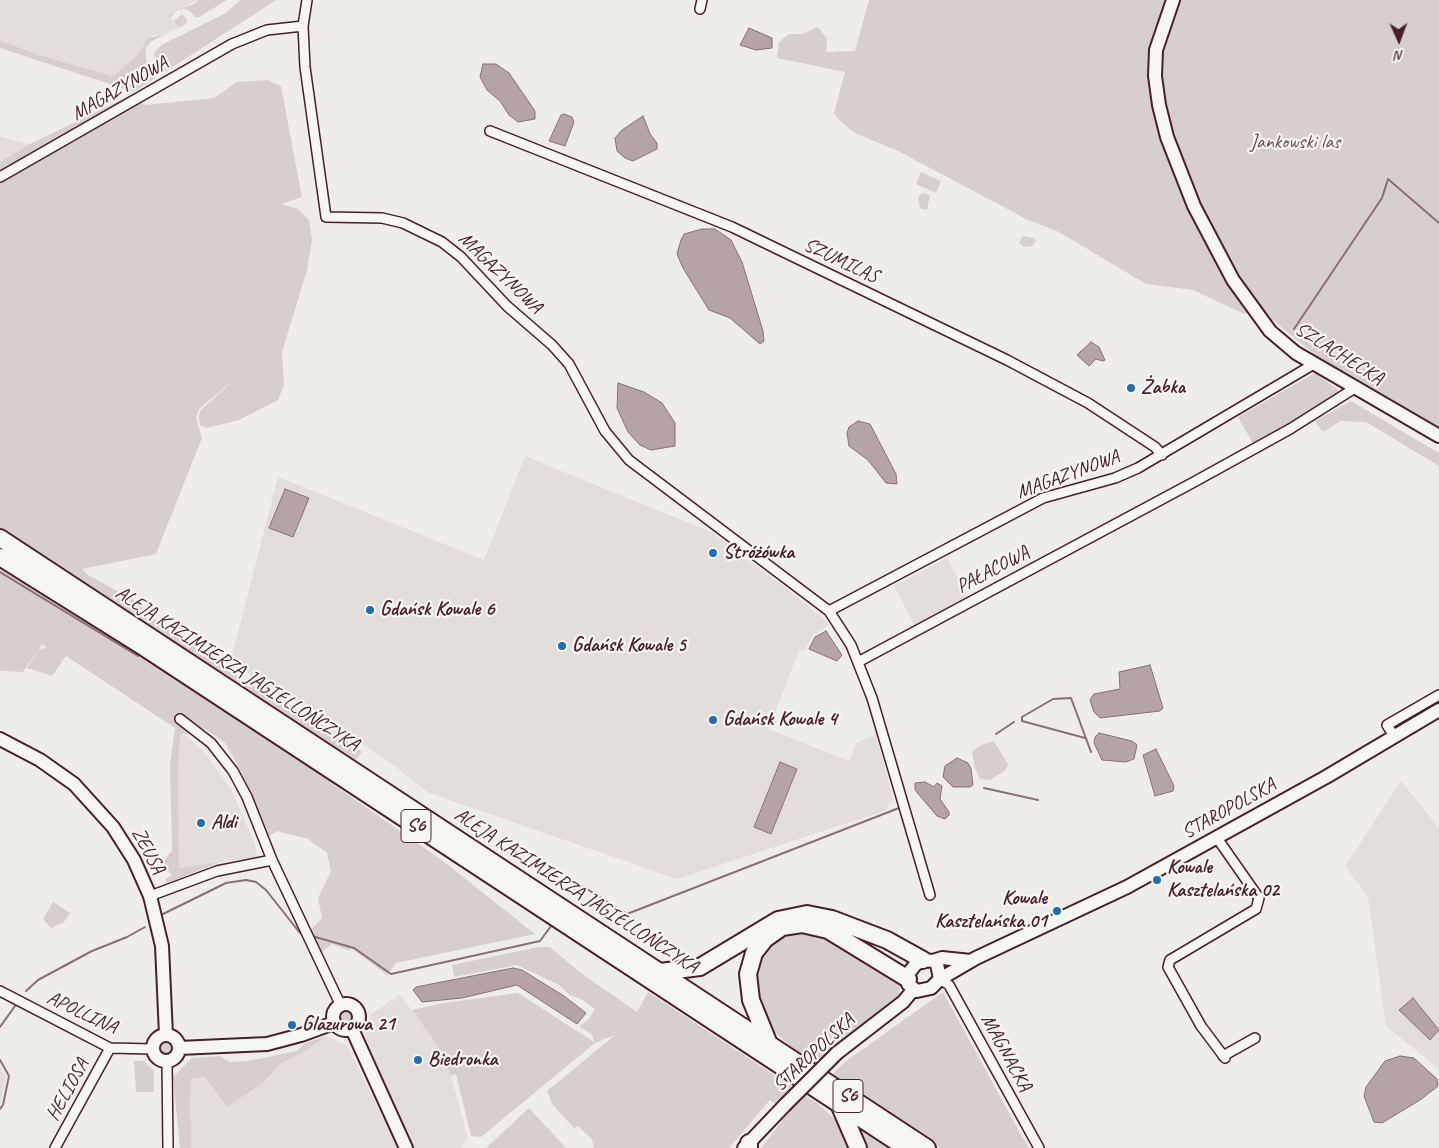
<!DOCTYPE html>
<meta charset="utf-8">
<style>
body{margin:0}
#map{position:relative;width:1439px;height:1148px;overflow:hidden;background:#efedea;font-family:Caveat,sans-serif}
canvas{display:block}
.north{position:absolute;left:1374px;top:15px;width:50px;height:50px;-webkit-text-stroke:4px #f6f6f2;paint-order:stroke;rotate:178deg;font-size:14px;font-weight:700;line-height:20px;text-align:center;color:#4a1f2b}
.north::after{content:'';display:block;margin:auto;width:18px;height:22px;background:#4a1f2b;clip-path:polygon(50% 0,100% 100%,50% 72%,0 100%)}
</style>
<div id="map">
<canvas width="1439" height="1148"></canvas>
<div class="north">N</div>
</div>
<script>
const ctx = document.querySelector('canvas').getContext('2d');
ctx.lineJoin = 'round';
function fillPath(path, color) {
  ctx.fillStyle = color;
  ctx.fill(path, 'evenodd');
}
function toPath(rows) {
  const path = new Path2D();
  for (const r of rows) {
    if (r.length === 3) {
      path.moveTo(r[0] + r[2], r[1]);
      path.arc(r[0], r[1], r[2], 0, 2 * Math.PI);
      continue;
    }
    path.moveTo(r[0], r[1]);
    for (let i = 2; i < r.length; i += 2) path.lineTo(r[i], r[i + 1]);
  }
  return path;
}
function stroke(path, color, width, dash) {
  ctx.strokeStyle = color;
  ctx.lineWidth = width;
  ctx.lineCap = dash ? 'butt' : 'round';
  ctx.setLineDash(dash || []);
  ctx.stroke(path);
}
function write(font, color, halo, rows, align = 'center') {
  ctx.font = font + ' Caveat,sans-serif';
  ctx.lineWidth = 4.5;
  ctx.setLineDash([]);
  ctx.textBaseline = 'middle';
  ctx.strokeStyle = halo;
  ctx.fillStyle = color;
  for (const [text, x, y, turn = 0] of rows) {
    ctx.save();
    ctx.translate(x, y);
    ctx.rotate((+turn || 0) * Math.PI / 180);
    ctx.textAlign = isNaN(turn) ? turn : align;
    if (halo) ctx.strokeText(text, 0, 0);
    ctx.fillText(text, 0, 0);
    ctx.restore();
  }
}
fillPath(toPath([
 [0,0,198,0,168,15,179,26,165,34,153,35,134,59,112,76,39,55,0,40],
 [0,137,30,144,0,162],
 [525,456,711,532,796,596,826,621,829,625,813,635,804,651,799,650,769,729,849,761,856,743,876,734,893,799,884,811,677,879,429,793,393,765,337,726,230,663,278,477,484,560],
 [947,558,970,600,921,625,914,625,894,586],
 [183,733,204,752,231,789,255,844,257,857,179,868,178,776,180,738],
 [1401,781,1439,828,1439,1069,1386,1026,1368,897,1345,866],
 [400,994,441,1051,451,1076,468,1139,460,1148,413,1148,375,1063,364,1032,370,1015],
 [326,1036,347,1045,398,1148,191,1148,189,1079,205,1077,227,1107,263,1083,281,1063,304,1052],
 [0,1066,6,1077,0,1105]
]), '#e3dedc');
fillPath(toPath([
 [198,0,227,0,199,17,195,17,190,11,184,9,177,10,170,18,167,16,177,10,194,4],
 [240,0,276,0,165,72,161,68,155,59,154,54,161,45,226,13],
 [869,0,1439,0,1439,432,1335,371,1260,310,1244,314,1193,290,1146,284,1059,232,1028,220,900,152,853,132,839,120,834,113,845,72,777,58,779,42,789,34,802,34,818,27,827,39,826,52,855,51],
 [182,14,187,19,186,24,150,42,146,48,146,59,155,78,134,92,0,48,0,40,39,55,112,76,134,59,149,38,165,34,179,27,174,21],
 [268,80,281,86,302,197,281,204,298,209,309,220,312,240,307,270,282,352,284,386,278,400,239,420,206,428,200,425,199,416,201,410,235,379,199,409,196,418,202,438,156,554,82,569,88,575,136,601,160,624,224,668,333,731,362,752,353,763,0,532,0,162,30,144,129,96,145,105,214,98,237,82],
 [921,172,941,181,936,193,916,184],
 [922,193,930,195,927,210,920,208,918,198],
 [1022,236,1034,238,1036,241,1032,246,1023,247,1019,242],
 [1315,373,1345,395,1254,445,1238,417],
 [1351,401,1439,453,1439,466,1366,422,1340,421,1325,431,1321,430,1315,421],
 [0,564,338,781,334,785,443,861,535,934,396,963,387,975,351,948,350,951,332,944,322,952,310,931,322,918,318,898,331,871,327,853,308,839,277,831,268,837,236,762,225,743,207,730,193,724,185,729,188,732,187,735,183,733,180,738,178,776,179,868,220,862,167,883,165,879,172,875,169,871,160,872,149,855,161,863,172,851,170,764,175,728,66,656,52,676,27,668,39,649,47,648,42,644,23,672,0,671],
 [1439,698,1439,706,1395,728,1393,724],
 [994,741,1008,764,1006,770,990,780,980,779,975,768,972,751,983,744],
 [53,902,70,913,64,922,51,928,43,919],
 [795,928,813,929,899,982,900,985,899,995,893,1001,816,1064,791,1047,771,1029,752,991,762,948],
 [539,947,550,947,578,971,637,1012,648,992,817,1103,840,1124,852,1148,761,1148,788,1113,770,1100,729,1148,592,1148,594,1146,591,1138,578,1126,574,1128,552,1104,547,1091,615,1035,595,1043,481,1137,471,1136,456,1074,451,1076,441,1051,412,1010,444,1003,518,993,594,1042,592,1035,579,1026,589,1019,595,1009,583,1000,570,995,559,985,517,965,454,977,452,965],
 [943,992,1020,1133,1029,1148,940,1148,830,1076,845,1062],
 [346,1017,7],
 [326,1036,304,1052,281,1063,263,1083,227,1107,205,1077,190,1079,191,1148,180,1148,173,1077,192,1058,220,1056,230,1062,248,1061,297,1051,305,1043],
 [167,1049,8],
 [134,1061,144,1061,154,1071,154,1092,136,1092],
 [529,1108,566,1148,486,1148],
 [852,1121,892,1148,863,1148]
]), '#d7cfce');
const water = toPath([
 [749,28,772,38,772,48,756,50,740,45,749,28],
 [483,64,496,64,509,73,535,111,535,119,518,122,509,115,500,101,487,90,480,77,483,64],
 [564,114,572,117,574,122,565,146,549,141,561,115,564,114],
 [643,116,650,134,657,143,657,149,633,161,625,158,617,151,615,138,622,130,643,116],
 [702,229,715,229,731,240,742,262,763,331,764,341,760,344,730,318,709,310,683,268,677,254,681,240,684,234,702,229],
 [1091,342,1099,347,1105,360,1103,361,1096,359,1089,366,1077,355,1091,342],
 [618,383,644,392,662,403,675,423,675,446,651,450,640,445,628,432,617,408,618,383],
 [858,421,870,424,896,474,897,484,886,483,868,460,849,446,847,433,849,427,858,421],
 [285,489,309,498,293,537,269,528,285,489],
 [826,631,842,655,837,661,809,649,815,637,826,631],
 [1150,665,1163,708,1160,711,1100,718,1094,712,1090,700,1094,694,1120,689,1119,672,1150,665],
 [1099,733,1132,741,1137,745,1134,759,1126,762,1102,760,1094,743,1095,737,1099,733],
 [1156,749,1174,786,1173,791,1155,796,1143,755,1156,749],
 [957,758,968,763,971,769,973,785,970,787,953,787,943,777,945,766,957,758],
 [780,762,797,769,771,834,754,827,780,762],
 [925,782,934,787,937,783,942,786,940,799,949,812,949,815,945,819,937,816,915,790,915,783,925,782],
 [513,968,522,970,564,996,586,1013,577,1024,517,985,462,998,422,1002,413,990,416,987,513,968],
 [1413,998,1439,1030,1430,1040,1399,1010,1413,998],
 [1400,1056,1414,1058,1437,1079,1438,1086,1420,1100,1382,1123,1374,1122,1364,1096,1366,1087,1385,1061,1400,1056]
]);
fillPath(water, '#b4a4a5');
stroke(water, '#8a6f74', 1);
stroke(toPath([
 [1294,329,1382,198,1388,179,1439,223],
 [0,572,138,656],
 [996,734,1014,722],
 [1085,738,1022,721,1022,717,1053,699,1071,698,1091,752],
 [984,788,1038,800],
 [572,894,579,884,627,914,899,808],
 [163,914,226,883,246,880,256,882,266,890,300,933],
 [312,936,354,948,391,974,540,941,551,926],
 [26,991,38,980,92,951,127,937,145,927],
 [0,1027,15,1006],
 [0,1060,9,1076,3,1105,0,1109]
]), '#8a6f74', 2);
const street = toPath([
 [307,0,303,26,305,67,326,217,382,218,403,223,442,242,461,257,507,306,552,345,569,364,605,431,629,460,829,611,851,645,872,698,930,895],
 [700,9,702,0],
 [490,131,732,227,1007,360,1088,403,1155,447,1162,455],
 [0,177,232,44,267,30,303,26],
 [829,611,1043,498,1115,478,1138,468,1314,364],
 [858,662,1194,482,1290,429,1355,388],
 [180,719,211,743,233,771,247,797,272,860,341,1006],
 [1394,736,1387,725,1439,695],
 [1217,838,1259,898,1256,909,1170,960,1168,967,1201,1026,1225,1058],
 [150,896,217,871,272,860],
 [940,979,949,985,1039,1148],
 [0,991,110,1048,153,1049],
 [1223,1056,1255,1038],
 [167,1061,168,1148],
 [55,1148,110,1048]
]);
const secondary = toPath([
 [1173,0,1156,50,1155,76,1159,105,1167,137,1194,206,1233,280,1270,331,1296,353,1439,436],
 [0,739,40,760,74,784,113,827,134,860,150,896,162,946,166,1035],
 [923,960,933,961,937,964,940,979,931,988,917,991,908,984,908,974,915,965,923,960],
 [933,961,942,958,971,961],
 [940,979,976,958,1127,887,1326,777,1439,710],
 [346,1017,13],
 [352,1029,406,1148],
 [166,1048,13],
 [179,1048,267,1044,301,1035,334,1023],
 [837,1053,903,1002,913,990],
 [744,1148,785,1105]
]);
const highway = toPath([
 [0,538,927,1148],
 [0,557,142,646,906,1148],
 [660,972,700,967,778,920,807,914,832,919,887,940,923,960],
 [769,1044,751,1000,748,974,754,953,765,939,782,927,802,924,828,930,908,979],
 [839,1104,858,1148],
 [749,1143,749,1148]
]);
stroke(street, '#4a1f2b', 12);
stroke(secondary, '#4a1f2b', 16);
stroke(highway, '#4a1f2b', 20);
stroke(street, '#f6f6f2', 9);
stroke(secondary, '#f6f6f2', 12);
stroke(highway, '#f6f6f2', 16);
const secondaryBridge = toPath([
 [785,1105,837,1053]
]);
stroke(secondaryBridge, '#4a1f2b', 16, []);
stroke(secondaryBridge, '#f6f6f2', 12);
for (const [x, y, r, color] of [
 [1131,388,5,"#1f6fb2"],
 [713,553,5,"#1f6fb2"],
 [370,610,5,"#1f6fb2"],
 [562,646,5,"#1f6fb2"],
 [713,720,5,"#1f6fb2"],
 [201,823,5,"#1f6fb2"],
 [1157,880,5,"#1f6fb2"],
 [1057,911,5,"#1f6fb2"],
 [292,1025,5,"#1f6fb2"],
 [418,1060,5,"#1f6fb2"]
]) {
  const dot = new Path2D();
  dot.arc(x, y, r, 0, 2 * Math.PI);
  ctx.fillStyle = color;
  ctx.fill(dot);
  stroke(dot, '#f6f6f2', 2);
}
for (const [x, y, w] of [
 [416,826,30],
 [848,1096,30]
]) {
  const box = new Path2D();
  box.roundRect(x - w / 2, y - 16.5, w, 33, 4);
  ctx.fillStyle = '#f6f6f2';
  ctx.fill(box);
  stroke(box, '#4a1f2b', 1);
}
write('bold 19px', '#4a1f2b', null, [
 ["S6",416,826],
 ["S6",848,1096]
]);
write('20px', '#4a1f2b', '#f6f6f2', [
 ["MAGAZYNOWA",120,89,-30],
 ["SZUMILAS",841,261,25],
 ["MAGAZYNOWA",500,273,44],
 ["SZLACHECKA",1339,354,32],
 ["MAGAZYNOWA",1068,475,-20],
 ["PAŁACOWA",993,570,-28],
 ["ALEJA KAZIMIERZA JAGIELLOŃCZYKA",237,669,33],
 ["STAROPOLSKA",1229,809,-29],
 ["ZEUSA",148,851,62],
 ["ALEJA KAZIMIERZA JAGIELLOŃCZYKA",576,891,33],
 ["APOLLINA",82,1013,25],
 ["STAROPOLSKA",814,1053,-43],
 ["MAGNACKA",1006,1053,61],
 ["HELIOSA",68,1090,-61]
]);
write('20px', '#6d4b54', '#f6f6f2', [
 ["Jankowski las",1295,143]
]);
write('bold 20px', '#4a1f2b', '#f6f6f2', [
 ["Żabka",1141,388],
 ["Stróżówka",723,553],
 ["Gdańsk Kowale 6",380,610],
 ["Gdańsk Kowale 5",572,646],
 ["Gdańsk Kowale 4",723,720],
 ["Aldi",211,823],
 ["Kowale",1167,868],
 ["Kasztelańska 02",1167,891],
 ["Kowale",1047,899,"right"],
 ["Kasztelańska 01",1047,922,"right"],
 ["Glazurowa 21",302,1025],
 ["Biedronka",428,1060]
], 'left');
</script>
